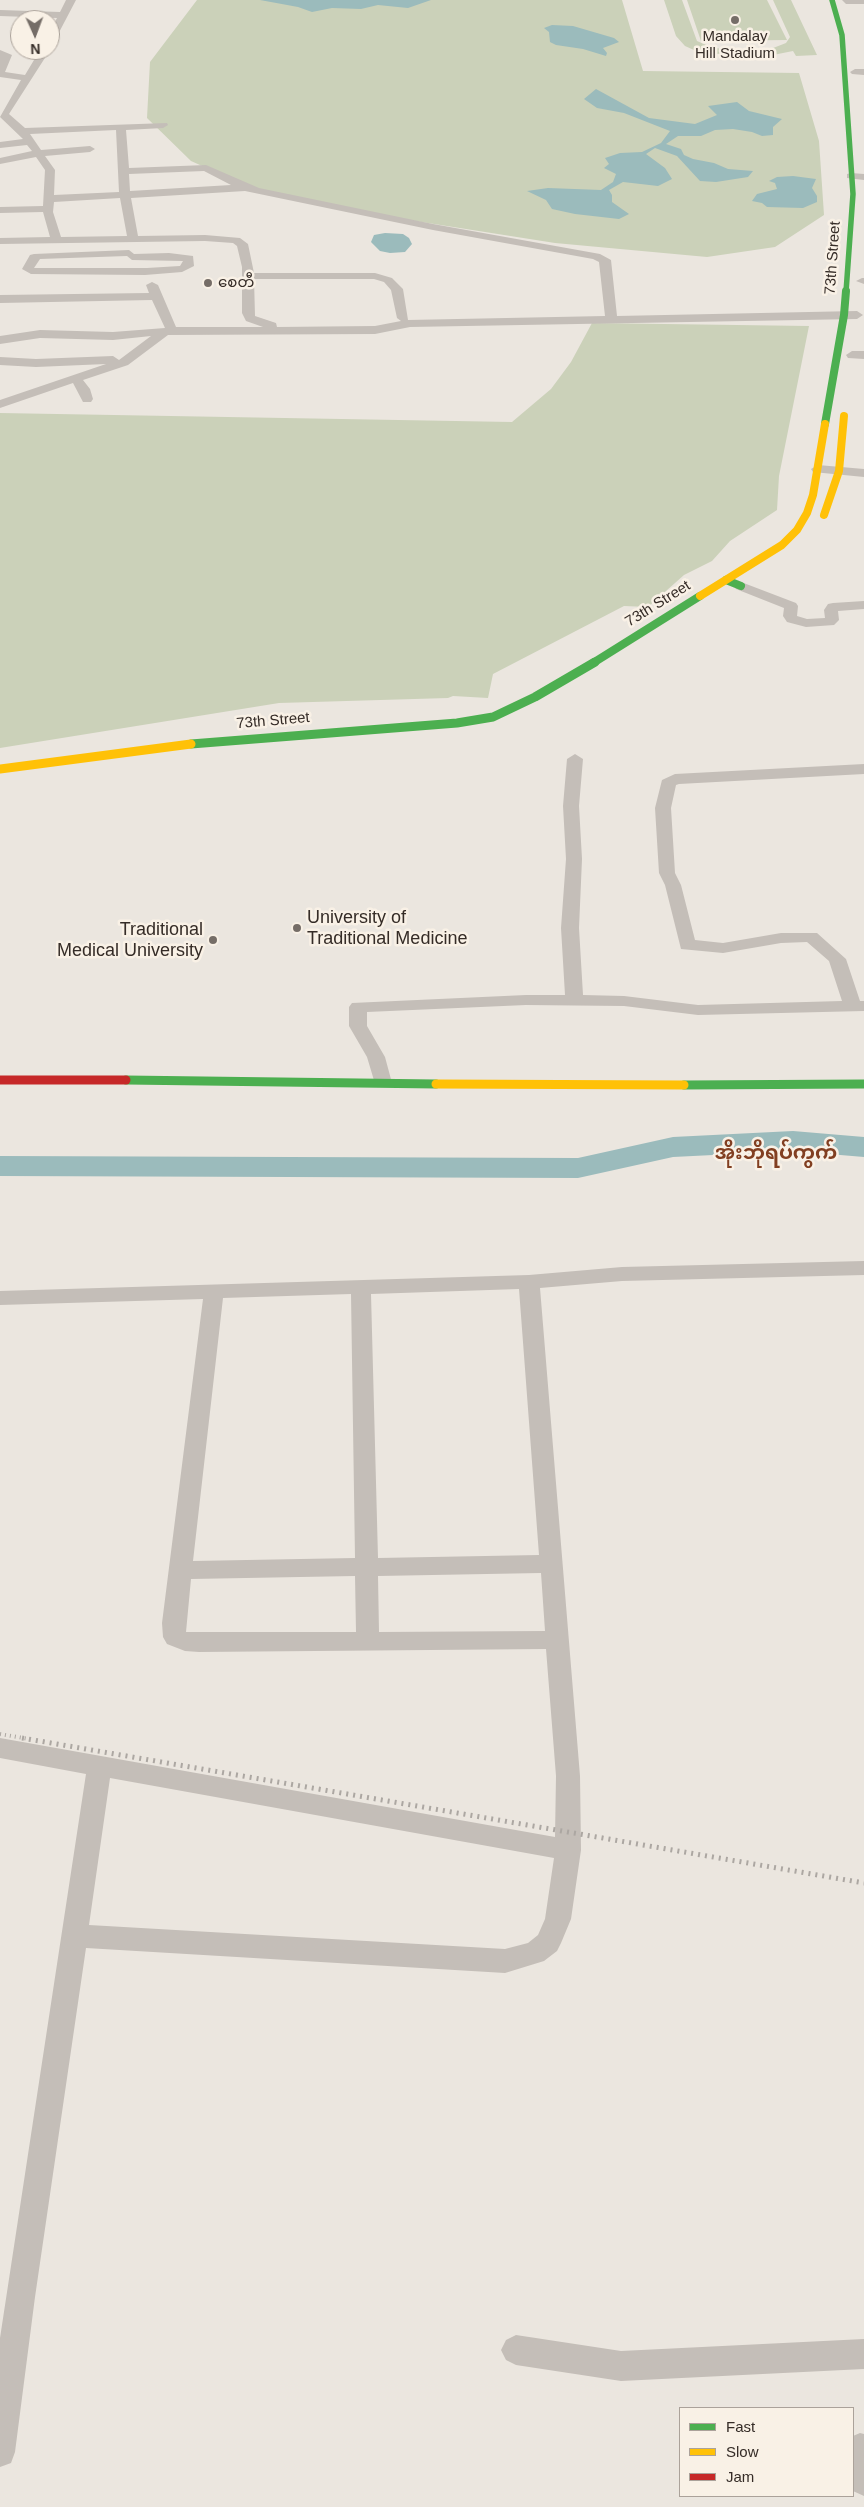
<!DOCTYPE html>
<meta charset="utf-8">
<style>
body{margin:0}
#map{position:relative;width:864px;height:2507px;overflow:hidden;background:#ebe6df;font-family:Arial,sans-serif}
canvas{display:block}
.legend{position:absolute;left:679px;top:2407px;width:175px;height:90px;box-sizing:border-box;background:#f9f1e6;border:1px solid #aba29a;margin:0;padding:6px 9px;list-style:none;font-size:15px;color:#352c27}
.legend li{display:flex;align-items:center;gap:10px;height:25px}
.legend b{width:25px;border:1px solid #aba29a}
.north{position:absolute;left:10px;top:10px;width:50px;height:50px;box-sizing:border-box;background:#f9f1e6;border:1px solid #aba29a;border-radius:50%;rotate:178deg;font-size:14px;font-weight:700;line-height:20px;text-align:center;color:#352c27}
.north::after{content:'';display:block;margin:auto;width:18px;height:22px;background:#756d67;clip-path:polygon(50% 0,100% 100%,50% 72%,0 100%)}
</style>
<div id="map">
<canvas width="864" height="2507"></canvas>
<ul class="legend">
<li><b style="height:6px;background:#4caf50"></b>Fast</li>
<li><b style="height:6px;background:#ffc107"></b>Slow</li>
<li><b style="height:6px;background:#c62828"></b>Jam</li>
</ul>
<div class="north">N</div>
</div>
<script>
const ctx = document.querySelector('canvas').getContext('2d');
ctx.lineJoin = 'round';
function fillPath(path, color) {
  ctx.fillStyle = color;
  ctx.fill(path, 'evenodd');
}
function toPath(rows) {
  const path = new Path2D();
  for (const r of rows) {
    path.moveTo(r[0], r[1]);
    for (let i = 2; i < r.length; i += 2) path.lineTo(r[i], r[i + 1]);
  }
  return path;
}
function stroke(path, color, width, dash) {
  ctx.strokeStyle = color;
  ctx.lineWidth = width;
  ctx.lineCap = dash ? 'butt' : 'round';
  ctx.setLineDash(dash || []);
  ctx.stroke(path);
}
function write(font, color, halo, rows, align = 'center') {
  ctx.font = font + ' Arial,"Noto Sans Myanmar",sans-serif';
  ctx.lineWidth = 5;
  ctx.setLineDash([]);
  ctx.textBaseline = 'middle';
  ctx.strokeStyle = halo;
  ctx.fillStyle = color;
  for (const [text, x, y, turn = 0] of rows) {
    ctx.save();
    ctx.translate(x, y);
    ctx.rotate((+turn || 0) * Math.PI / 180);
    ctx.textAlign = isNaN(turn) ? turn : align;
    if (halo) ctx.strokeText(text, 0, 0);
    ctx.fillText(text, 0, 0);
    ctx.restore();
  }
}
fillPath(toPath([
 [197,0,622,0,643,71,799,73,819,141,824,215,775,247,707,257,555,243,396,218,256,190,191,161,147,118,150,62],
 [664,0,682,0,697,41,711,47,738,52,768,50,786,43,790,37,773,0,791,0,817,55,796,56,793,51,763,57,735,57,694,50,685,46,676,36],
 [687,0,767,0,787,40,701,41],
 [592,323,809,326,779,476,777,510,730,541,712,561,684,575,648,607,624,606,493,674,488,698,453,696,448,698,279,703,0,748,0,413,512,422,551,389,571,362]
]), '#cbd1b9');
fillPath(toPath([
 [260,0,431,0,408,8,378,5,361,9,332,8,312,12,298,7],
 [552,25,573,26,614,38,619,42,603,48,607,53,606,56,583,49,556,45,550,42,549,32,544,28],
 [596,89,649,118,695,124,717,115,708,106,737,102,749,111,782,119,773,127,773,135,762,136,752,132,733,129,715,130,701,136,678,136,666,144,681,149,684,155,693,159,714,163,728,169,753,171,748,177,716,182,700,181,677,156,655,148,646,154,665,168,672,179,658,186,623,182,609,190,612,195,612,202,629,214,619,219,575,214,552,209,546,200,527,191,548,188,601,190,613,182,616,174,604,168,609,164,605,158,620,153,642,152,661,143,670,131,624,113,597,108,584,99],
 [793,176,816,179,812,188,817,196,817,202,803,208,767,207,762,203,752,201,757,194,777,189,775,183,769,181,777,177],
 [385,233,403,234,409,238,412,244,405,252,390,253,380,251,371,242,374,235]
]), '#9bbbbc');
fillPath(toPath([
 [793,1131,864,1137,864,1157,793,1151,673,1157,578,1178,0,1176,0,1156,578,1158,673,1137,793,1131]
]), '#9bbbbc');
fillPath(toPath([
 [66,0,76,0,55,40,50,43,50,31,57,18,0,16,0,10,60,12,66,0],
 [842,0,864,0,864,4,846,4,842,0],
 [0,50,12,55,5,72,25,75,40,50,50,50,9,114,25,128,167,123,168,125,163,128,126,130,129,168,206,165,259,188,433,224,600,254,611,260,617,316,857,311,863,315,857,319,410,327,375,334,168,335,128,365,83,380,90,389,93,399,91,402,83,402,73,383,0,408,0,400,106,364,36,367,0,365,0,357,36,359,113,356,119,360,151,336,113,340,40,338,0,344,0,336,40,330,113,332,165,328,152,300,0,303,0,295,149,293,146,285,152,282,158,285,176,327,263,327,246,321,242,313,242,267,237,246,233,243,205,241,0,244,0,238,50,237,43,212,0,213,0,207,43,206,45,170,36,157,0,164,0,158,32,151,27,145,0,148,0,142,23,139,0,117,21,80,0,77,0,50],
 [116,130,119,192,54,195,55,170,45,156,90,152,95,149,90,146,41,150,30,134,116,130],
 [204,171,231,185,130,191,129,174,204,171],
 [245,191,433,230,593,259,599,262,605,316,408,320,403,289,392,278,375,273,254,273,248,244,240,238,205,235,138,236,131,198,245,191],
 [120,198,127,236,61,237,53,212,54,202,120,198],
 [254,279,374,279,384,282,391,290,397,318,401,321,375,326,277,327,276,323,255,316,254,279],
 [855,69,864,69,864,75,852,74,850,72,855,69],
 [851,173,864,174,864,180,847,178,847,174,851,173],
 [129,250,134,254,169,253,193,256,194,266,182,272,145,275,31,274,22,269,30,255,34,254,129,250],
 [127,256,132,260,183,261,180,266,147,268,34,268,40,259,127,256],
 [862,278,864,278,864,284,856,281,862,278],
 [852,351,864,351,864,359,848,358,846,355,852,351],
 [818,465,864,469,864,477,813,472,811,469,818,465],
 [741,582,796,603,798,606,797,616,807,619,825,618,824,610,828,604,833,603,864,601,864,609,838,611,839,620,834,625,806,627,787,622,783,616,784,608,736,589,734,586,741,582],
 [575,754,583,759,579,806,582,859,579,928,583,995,624,996,698,1005,842,1001,829,961,807,942,781,943,723,953,681,949,665,885,659,873,655,808,662,780,675,774,864,764,864,774,679,784,676,785,671,808,675,873,681,885,695,940,723,943,781,933,817,933,846,959,860,1001,864,1001,864,1011,698,1015,624,1006,526,1005,367,1012,367,1026,385,1057,392,1083,390,1087,376,1087,367,1057,349,1026,349,1007,352,1003,526,995,565,995,561,928,566,859,563,806,567,759,575,754],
 [864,1261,864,1275,622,1281,540,1288,580,1776,581,1850,571,1919,561,1943,557,1951,544,1961,505,1973,86,1948,35,2297,15,2452,11,2463,0,2467,0,2338,86,1774,0,1758,0,1738,555,1837,556,1776,546,1649,199,1652,185,1651,167,1644,163,1637,162,1623,203,1299,0,1305,0,1291,529,1275,622,1267,864,1261],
 [519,1289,539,1555,378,1558,371,1294,519,1289],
 [351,1294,355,1558,193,1561,223,1298,351,1294],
 [541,1573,545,1631,379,1632,378,1576,541,1573],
 [355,1576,356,1632,186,1632,191,1579,355,1576],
 [110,1778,554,1858,545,1919,538,1935,528,1943,505,1949,89,1925,110,1778],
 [516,2335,621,2351,864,2339,864,2369,621,2381,516,2365,506,2360,501,2350,506,2340,516,2335],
 [860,2433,864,2434,864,2496,853,2491,853,2436,860,2433]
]), '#c4beb8');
stroke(toPath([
 [832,0,842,35,853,194,846,292]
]), '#4caf50', 5.5);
stroke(toPath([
 [825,424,844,315,846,291],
 [726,580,741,586],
 [593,663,700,596]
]), '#4caf50', 8);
stroke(toPath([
 [191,744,457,723,493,717,535,697,595,662],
 [126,1080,436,1084],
 [684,1085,864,1084]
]), '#4caf50', 9);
stroke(toPath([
 [824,515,839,471,844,416],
 [700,596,782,545,797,530,807,513,813,495,825,424]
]), '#ffc107', 8);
stroke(toPath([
 [0,769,191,744],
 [436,1084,684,1085]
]), '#ffc107', 9);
stroke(toPath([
 [0,1080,126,1080]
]), '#c62828', 9);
stroke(toPath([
 [0,1734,29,1739]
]), '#aca7a2', 4, [1, 4]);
stroke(toPath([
 [22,1738,864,1883]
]), '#aca7a2', 5, [2, 5]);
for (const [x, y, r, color] of [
 [735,20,5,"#756d67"],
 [208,283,5,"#756d67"],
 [297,928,5,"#756d67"],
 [213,940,5,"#756d67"]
]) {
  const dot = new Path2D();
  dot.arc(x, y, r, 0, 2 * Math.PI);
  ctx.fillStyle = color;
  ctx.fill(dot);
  stroke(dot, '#f9f1e6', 2);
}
write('15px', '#352c27', '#f9f1e6', [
 ["Mandalay",735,37],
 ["Hill Stadium",735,54],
 ["စေတီ",218,283,"left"]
]);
write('15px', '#352c27', '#f9f1e6', [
 ["73th Street",833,258,-86],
 ["73th Street",658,604,-32],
 ["73th Street",273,721,-5]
]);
write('18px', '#352c27', '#f9f1e6', [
 ["University of",307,918],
 ["Traditional Medicine",307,939],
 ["Traditional",203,930,"right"],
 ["Medical University",203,951,"right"]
], 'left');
write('bold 20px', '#823f21', '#f9f1e6', [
 ["အိုးဘိုရပ်ကွက်",776,1153]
]);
</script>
